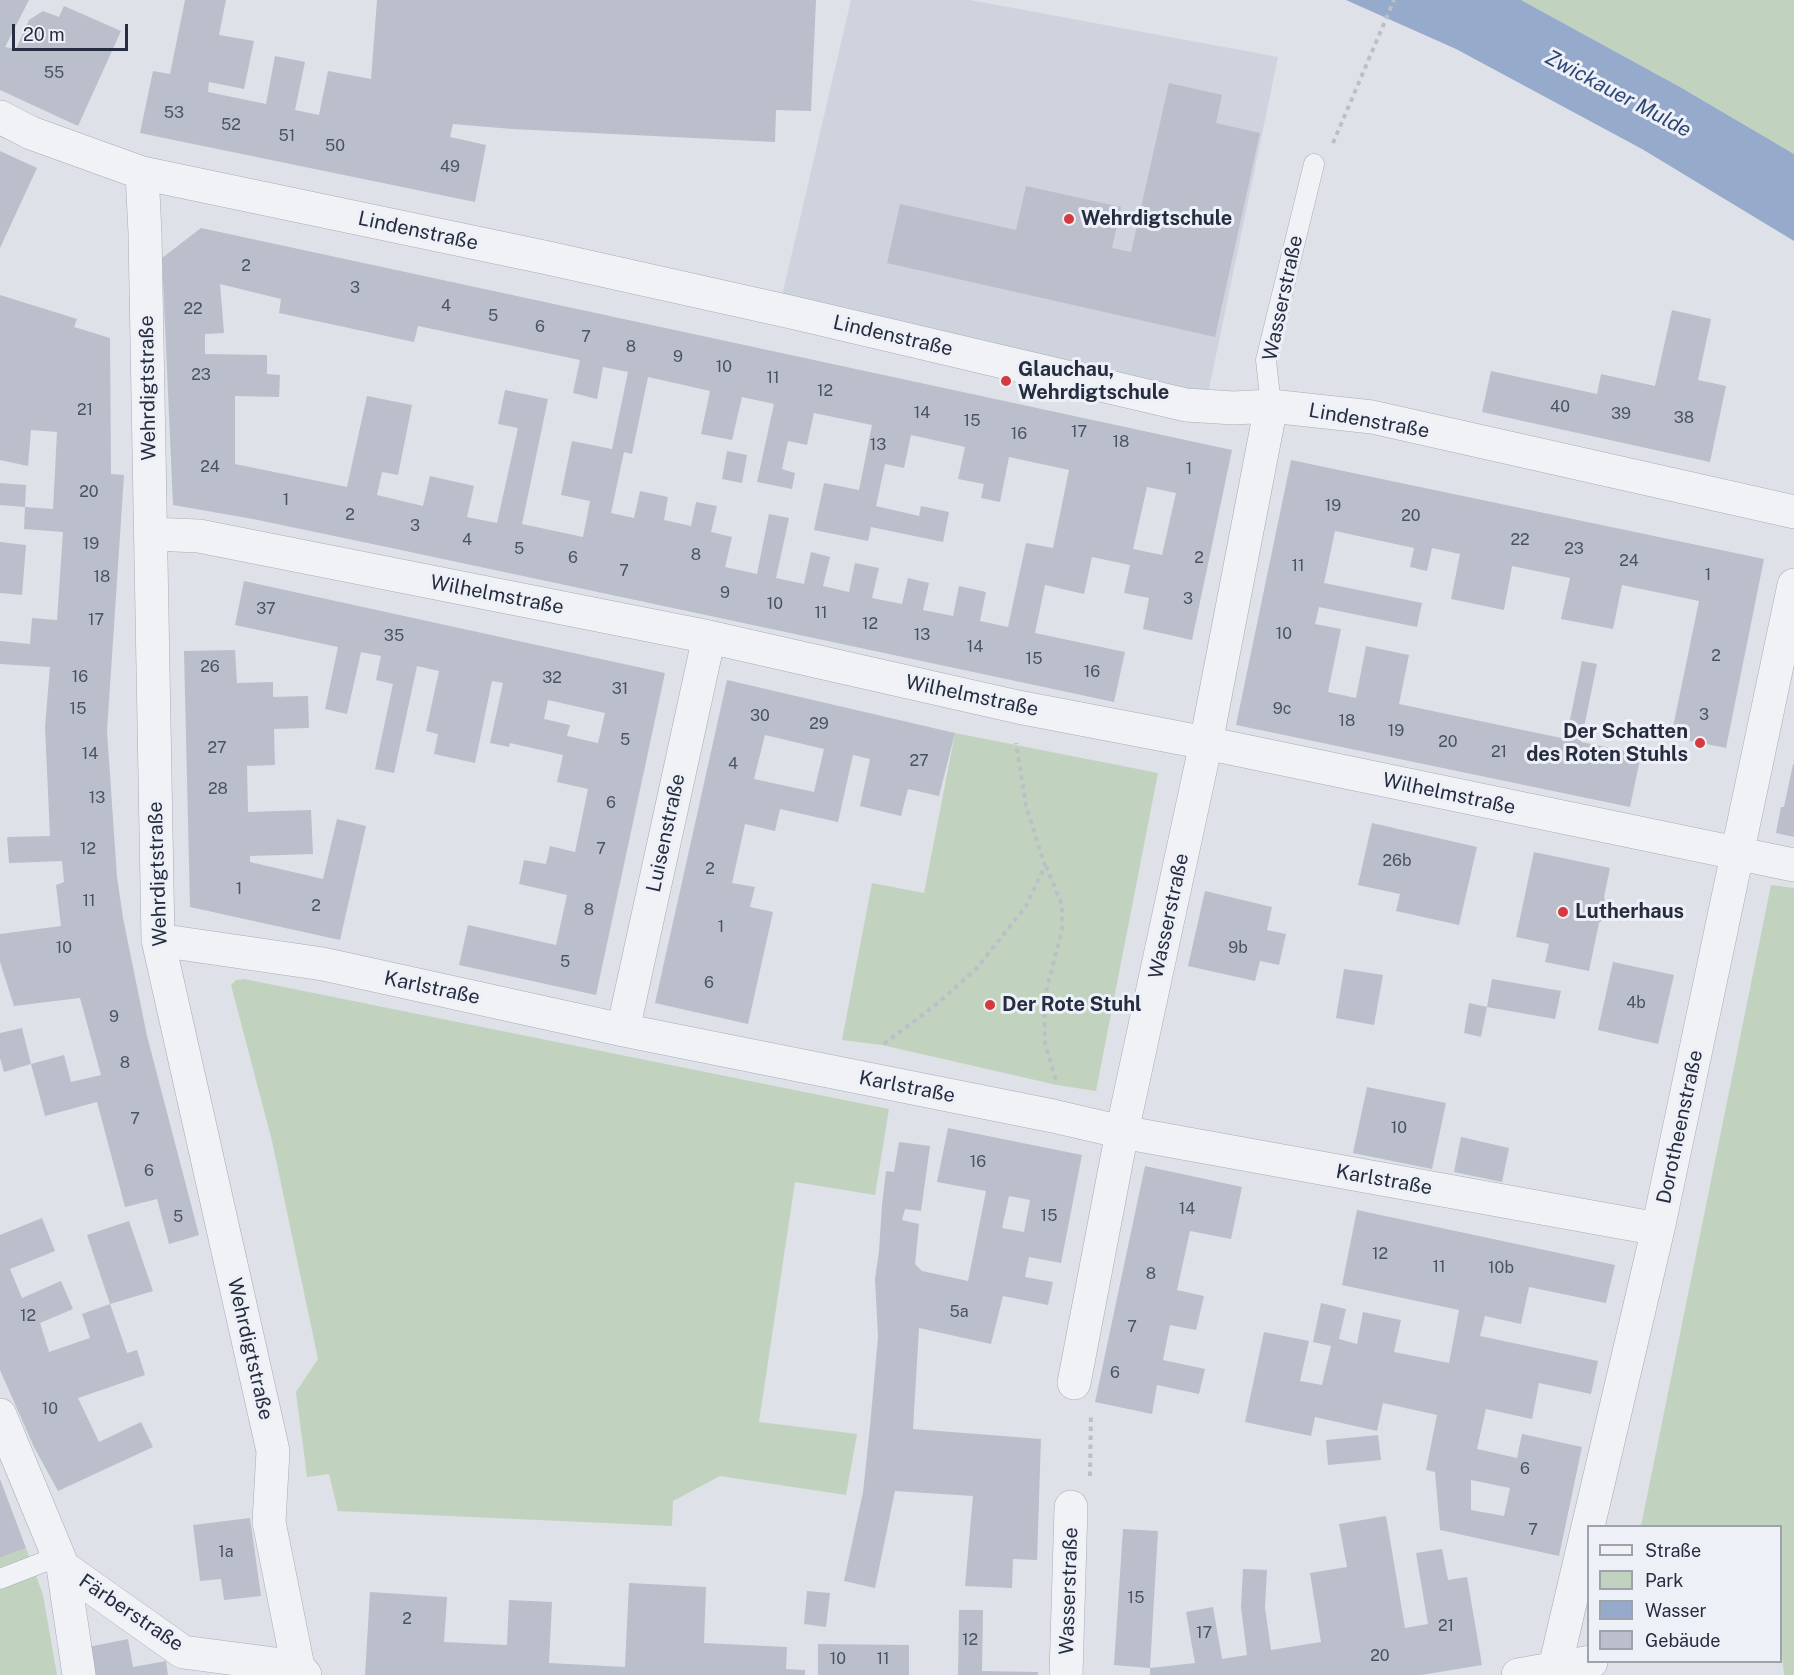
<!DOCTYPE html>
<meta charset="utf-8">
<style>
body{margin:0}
#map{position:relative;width:1794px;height:1675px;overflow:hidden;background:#dee1e8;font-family:"Public Sans",sans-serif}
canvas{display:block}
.legend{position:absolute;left:1587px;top:1525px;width:195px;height:138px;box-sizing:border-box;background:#edf0f6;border:2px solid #9da2ad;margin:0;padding:8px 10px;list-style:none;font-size:18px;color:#262d40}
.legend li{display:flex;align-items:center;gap:12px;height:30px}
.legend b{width:30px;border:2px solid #9da2ad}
.scale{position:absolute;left:12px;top:24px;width:116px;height:27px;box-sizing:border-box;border:3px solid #262d40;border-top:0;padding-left:8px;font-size:18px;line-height:21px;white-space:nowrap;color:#262d40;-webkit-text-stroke:4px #edf0f6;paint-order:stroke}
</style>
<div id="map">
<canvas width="1794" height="1675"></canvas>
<ul class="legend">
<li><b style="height:8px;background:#f0f2f6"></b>Straße</li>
<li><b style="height:16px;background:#c1d3be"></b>Park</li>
<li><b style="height:16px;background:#96aacb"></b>Wasser</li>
<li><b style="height:16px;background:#babfcb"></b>Gebäude</li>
</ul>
<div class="scale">20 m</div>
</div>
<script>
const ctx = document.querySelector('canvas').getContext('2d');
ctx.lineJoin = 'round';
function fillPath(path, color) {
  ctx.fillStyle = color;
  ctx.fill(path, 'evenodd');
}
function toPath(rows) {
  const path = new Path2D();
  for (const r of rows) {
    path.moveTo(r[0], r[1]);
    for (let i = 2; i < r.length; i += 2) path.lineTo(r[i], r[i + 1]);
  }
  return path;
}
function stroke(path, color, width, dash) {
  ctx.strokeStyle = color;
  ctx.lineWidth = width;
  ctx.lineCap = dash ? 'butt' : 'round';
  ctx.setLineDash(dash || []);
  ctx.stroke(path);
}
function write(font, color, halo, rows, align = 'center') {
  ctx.font = font + ' "Public Sans",sans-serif';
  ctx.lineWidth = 6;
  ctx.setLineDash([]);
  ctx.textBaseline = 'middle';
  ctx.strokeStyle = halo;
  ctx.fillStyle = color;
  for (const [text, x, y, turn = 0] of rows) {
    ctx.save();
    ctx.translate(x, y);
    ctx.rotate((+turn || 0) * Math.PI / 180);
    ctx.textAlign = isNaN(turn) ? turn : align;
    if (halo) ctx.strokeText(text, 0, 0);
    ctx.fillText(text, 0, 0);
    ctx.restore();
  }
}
fillPath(toPath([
 [851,0,970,0,1278,57,1209,389,1183,391,781,300]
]), '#cfd3dd');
fillPath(toPath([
 [1521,0,1794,0,1794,154,1680,87],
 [955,733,1158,773,1096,1091,1057,1085,882,1045,842,1040,872,883,924,893],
 [1771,885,1794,888,1794,1675,1784,1675,1781,1642,1780,1526,1641,1526],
 [244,979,889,1109,875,1195,795,1182,759,1422,857,1434,846,1495,720,1476,673,1501,672,1526,338,1511,329,1474,307,1477,296,1392,318,1359,272,1141,231,985,236,980],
 [26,1548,43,1595,57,1675,0,1675,0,1558]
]), '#c1d3be');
fillPath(toPath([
 [1346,0,1521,0,1680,87,1794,154,1794,241,1642,149,1456,49]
]), '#96aacb');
fillPath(toPath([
 [0,0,29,0,5,47,16,49,29,20,43,11,59,17,64,6,121,31,78,126,0,90],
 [185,0,226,0,219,35,254,41,244,89,209,82,208,92,266,104,275,56,305,62,295,110,319,115,328,71,371,79,377,0,816,0,811,111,776,110,775,142,512,129,453,124,450,137,486,145,475,202,140,133,153,71,170,74],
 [1169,83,1222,95,1216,123,1260,133,1215,337,887,263,900,204,1016,230,1026,186,1121,207,1112,248,1131,252],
 [0,151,37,168,0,248],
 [201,228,1232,450,1192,640,1143,629,1149,598,1124,593,1130,565,1092,557,1084,594,1045,585,1035,633,1125,652,1114,702,382,546,253,519,173,505,162,258],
 [220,284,281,299,279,313,414,342,418,326,580,360,573,393,597,399,603,367,628,372,612,449,572,441,561,495,590,501,583,537,522,524,548,399,505,390,498,424,518,428,497,523,467,517,474,486,430,476,423,506,377,495,382,472,398,475,412,405,367,396,347,487,235,464,235,396,279,397,280,375,267,374,267,355,205,354,205,334,224,333],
 [648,377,710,391,701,434,732,440,742,397,774,404,757,482,792,489,795,473,782,469,788,441,807,445,814,413,872,425,859,490,824,483,814,530,868,541,871,527,943,542,949,512,921,506,919,516,876,506,885,464,904,468,911,435,965,447,958,479,984,484,981,498,1000,502,1009,457,1069,470,1053,548,1026,543,1008,627,980,621,986,592,959,586,953,616,923,610,929,583,908,578,902,604,872,598,879,568,855,563,849,592,823,586,830,557,811,552,804,584,776,578,789,518,769,514,757,574,725,567,732,537,711,532,717,506,696,502,691,526,664,520,668,497,640,491,634,518,611,513,624,452,632,454],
 [1147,487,1176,493,1162,555,1133,549],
 [0,295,77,319,74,327,110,338,111,474,124,475,107,731,117,877,123,918,147,1036,199,1235,169,1244,157,1199,125,1207,97,1102,45,1116,31,1064,64,1055,71,1082,101,1075,80,998,14,1006,0,962,0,934,61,926,56,885,64,882,62,861,9,863,7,837,50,836,45,727,50,667,0,664,0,641,30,644,32,618,57,620,63,532,24,529,25,507,53,509,57,432,31,430,28,466,0,460],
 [1672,310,1711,319,1698,380,1726,386,1710,462,1482,412,1491,371,1597,394,1601,374,1655,386],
 [727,451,747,455,742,483,722,479],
 [1291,460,1764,559,1726,748,1671,737,1699,601,1622,585,1613,629,1561,619,1570,578,1512,566,1504,610,1451,599,1460,554,1432,548,1427,571,1410,567,1414,548,1335,531,1324,583,1422,603,1417,627,1319,607,1315,624,1341,629,1328,692,1356,698,1366,646,1409,655,1399,704,1566,739,1582,661,1597,664,1581,742,1641,754,1630,807,1236,725],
 [0,483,26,485,25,507,0,505],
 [0,542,26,545,22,595,0,593],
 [244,581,665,673,596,995,459,965,468,925,556,945,567,895,519,884,524,860,546,864,550,846,575,852,588,789,557,782,563,755,510,743,509,747,490,743,503,683,492,681,475,763,434,754,438,734,426,731,439,671,417,666,394,773,375,769,393,684,376,680,381,656,361,652,347,714,325,709,338,647,235,625],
 [548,700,605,713,598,743,567,736,570,725,544,719],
 [235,650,237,683,273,682,273,697,308,696,309,728,274,729,275,765,247,766,248,812,311,810,313,854,250,856,250,862,323,879,337,819,366,826,340,940,190,907,184,651],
 [727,680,955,733,939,796,908,789,901,816,860,806,870,759,853,755,838,822,780,809,775,831,745,824,732,883,755,887,750,907,773,912,748,1024,655,1003],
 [765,735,824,749,814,792,754,779],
 [1793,764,1794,764,1794,837,1776,833,1781,807,1784,807],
 [1372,823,1477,847,1459,925,1396,911,1400,894,1358,885],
 [1534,852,1610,868,1604,897,1606,905,1603,919,1599,923,1589,971,1545,962,1549,944,1516,937],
 [1205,891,1272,907,1267,930,1286,934,1279,965,1260,961,1255,981,1188,966],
 [1613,962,1674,975,1658,1044,1598,1030],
 [1344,969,1383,975,1374,1025,1336,1018],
 [1492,979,1561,991,1555,1019,1487,1007],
 [1469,1003,1487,1007,1481,1037,1464,1033],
 [22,1028,31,1064,4,1072,0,1058,0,1033],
 [1367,1087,1446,1103,1432,1169,1353,1153],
 [948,1128,1082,1155,1061,1263,1029,1257,1025,1277,1053,1282,1048,1305,1003,1296,991,1344,919,1328,913,1429,1041,1439,1037,1560,1013,1559,1012,1588,965,1586,973,1496,895,1491,875,1588,844,1581,863,1492,870,1426,878,1337,875,1279,879,1251,882,1205,886,1171,894,1172,899,1142,930,1146,921,1211,905,1209,902,1220,919,1224,915,1264,922,1271,968,1281,986,1191,937,1182],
 [1009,1196,1030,1200,1024,1232,1002,1228],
 [1461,1137,1509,1148,1502,1182,1454,1172],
 [1145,1166,1242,1187,1231,1239,1190,1231,1177,1290,1204,1296,1196,1330,1170,1325,1163,1360,1205,1369,1199,1394,1157,1385,1152,1414,1095,1402],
 [1357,1210,1615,1265,1606,1303,1529,1287,1521,1324,1485,1316,1480,1336,1598,1361,1591,1394,1539,1383,1532,1419,1486,1409,1477,1449,1517,1458,1522,1434,1582,1447,1559,1556,1440,1530,1435,1472,1426,1470,1437,1415,1383,1403,1377,1431,1315,1417,1311,1436,1245,1422,1264,1332,1309,1341,1300,1381,1322,1385,1331,1346,1313,1342,1321,1303,1346,1309,1339,1339,1357,1344,1363,1312,1401,1320,1394,1352,1449,1363,1459,1310,1342,1285],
 [1471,1480,1510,1488,1504,1516,1471,1510],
 [42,1218,55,1251,10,1269,22,1298,61,1281,73,1309,40,1323,49,1352,90,1338,82,1314,110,1304,127,1353,137,1350,145,1375,78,1398,99,1442,141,1422,153,1447,58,1491,34,1447,0,1370,0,1235],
 [129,1221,153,1291,110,1304,87,1235],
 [1378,1435,1381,1460,1328,1465,1326,1440],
 [0,1479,26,1548,0,1558],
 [1386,1516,1405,1628,1428,1624,1416,1553,1442,1549,1448,1580,1467,1577,1482,1665,1421,1675,1150,1675,1150,1668,1195,1663,1186,1612,1213,1607,1222,1659,1247,1655,1241,1607,1243,1569,1267,1570,1265,1608,1271,1650,1321,1642,1310,1573,1347,1567,1339,1524],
 [250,1518,261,1596,224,1600,221,1579,200,1581,193,1525],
 [1123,1529,1158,1531,1150,1668,1114,1665],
 [629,1583,706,1587,704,1643,787,1647,786,1669,805,1670,805,1675,365,1675,370,1592,447,1597,444,1642,507,1645,509,1600,552,1602,549,1663,625,1667],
 [807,1591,830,1593,826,1627,804,1624],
 [959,1610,983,1610,982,1671,1038,1672,1038,1675,958,1675],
 [128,1639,133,1667,166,1661,168,1675,93,1675,88,1647],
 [818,1644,909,1645,909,1675,818,1675]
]), '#babfcb');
const lane = toPath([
 [1271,406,1266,360,1314,164],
 [0,1579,59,1556]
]);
const street = toPath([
 [0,117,31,133,142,173,548,258,795,313,1186,405,1234,408,1271,406,1372,417,1794,512],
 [142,173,145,233,158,940,273,1451,269,1522,298,1667],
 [150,534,199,536,709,637,1018,707,1206,743,1794,865],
 [158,940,323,964,623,1030,1053,1116,1122,1132,1658,1229],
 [623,1030,709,637],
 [1074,1383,1122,1132,1206,743,1271,406],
 [0,1415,63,1567,79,1675],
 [63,1567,183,1652,298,1667,305,1675],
 [1555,1667,1658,1229,1794,585],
 [1066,1675,1071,1507],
 [1518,1675,1591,1662]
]);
stroke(lane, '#a7abb6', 21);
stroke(street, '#a7abb6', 34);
stroke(toPath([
 [1333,143,1394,0],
 [1046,866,1062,905,1062,930,1044,1000,1045,1044,1056,1080],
 [884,1044,938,1003,977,968,1026,906,1045,866,1026,806,1016,743],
 [1090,1476,1091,1414]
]), '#bbbfc7', 4, [4.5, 4.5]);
stroke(lane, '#f0f2f6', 20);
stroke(street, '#f0f2f6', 33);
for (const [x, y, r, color] of [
 [1069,219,6,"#d63a41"],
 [1006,381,6,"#d63a41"],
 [1700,743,6,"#d63a41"],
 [1563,912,6,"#d63a41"],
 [990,1005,6,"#d63a41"]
]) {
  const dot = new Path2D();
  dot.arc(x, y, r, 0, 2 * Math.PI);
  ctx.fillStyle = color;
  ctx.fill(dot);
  stroke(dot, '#edf0f6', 2);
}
write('16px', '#4b5263', null, [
 ["55",54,73],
 ["53",174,113],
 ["52",231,125],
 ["51",287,136],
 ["50",335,146],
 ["49",450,167],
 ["2",246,266],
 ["3",355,288],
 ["4",446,306],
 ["22",193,309],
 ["5",493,316],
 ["6",540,327],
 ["7",586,337],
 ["8",631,347],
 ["9",678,357],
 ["10",724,367],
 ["23",201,375],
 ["11",773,378],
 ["12",825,391],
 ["40",1560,407],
 ["21",85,410],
 ["14",922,413],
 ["39",1621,414],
 ["38",1684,418],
 ["15",972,421],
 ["17",1079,432],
 ["16",1019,434],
 ["18",1121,442],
 ["13",878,445],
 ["24",210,467],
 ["1",1189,469],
 ["20",89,492],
 ["1",286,500],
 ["19",1333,506],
 ["2",350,515],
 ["20",1411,516],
 ["3",415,526],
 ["4",467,540],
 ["22",1520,540],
 ["19",91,544],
 ["5",519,549],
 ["23",1574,549],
 ["8",696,555],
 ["6",573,558],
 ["2",1199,558],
 ["24",1629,561],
 ["11",1298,566],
 ["7",624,571],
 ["1",1708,575],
 ["18",102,577],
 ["9",725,593],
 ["3",1188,599],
 ["10",775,604],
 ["37",266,609],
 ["11",821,613],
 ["17",96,620],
 ["12",870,624],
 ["10",1284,634],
 ["13",922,635],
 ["35",394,636],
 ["14",975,647],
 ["2",1716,656],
 ["15",1034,659],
 ["26",210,667],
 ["16",1092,672],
 ["16",80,677],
 ["32",552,678],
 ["31",620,689],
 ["15",78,709],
 ["9c",1282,709],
 ["3",1704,715],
 ["30",760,716],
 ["18",1347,721],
 ["29",819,724],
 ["19",1396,731],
 ["5",625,740],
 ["20",1448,742],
 ["27",217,748],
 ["21",1499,752],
 ["14",90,754],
 ["27",919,761],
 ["4",733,764],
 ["28",218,789],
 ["13",97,798],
 ["6",611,803],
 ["12",88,849],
 ["7",601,849],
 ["26b",1397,861],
 ["2",710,869],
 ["1",239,889],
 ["11",89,901],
 ["2",316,906],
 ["8",589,910],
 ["1",721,927],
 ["10",64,948],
 ["9b",1238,948],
 ["5",565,962],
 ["6",709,983],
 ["4b",1636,1003],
 ["9",114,1017],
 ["8",125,1063],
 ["7",135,1119],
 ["10",1399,1128],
 ["16",978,1162],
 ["6",149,1171],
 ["14",1187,1209],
 ["15",1049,1216],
 ["5",178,1217],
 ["12",1380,1254],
 ["11",1439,1267],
 ["10b",1501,1268],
 ["8",1151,1274],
 ["5a",959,1312],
 ["12",28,1316],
 ["7",1132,1327],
 ["6",1115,1373],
 ["10",50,1409],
 ["6",1525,1469],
 ["7",1533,1530],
 ["1a",226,1552],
 ["15",1136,1598],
 ["2",407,1619],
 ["21",1446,1626],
 ["17",1204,1633],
 ["12",970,1640],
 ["20",1380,1656],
 ["10",838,1659],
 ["11",883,1659]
]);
write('bold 20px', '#262d40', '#edf0f6', [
 ["Wehrdigtschule",1081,219],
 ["Glauchau,",1018,370],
 ["Wehrdigtschule",1018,393],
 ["Der Schatten",1688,732,"right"],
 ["des Roten Stuhls",1688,755,"right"],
 ["Lutherhaus",1575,912],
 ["Der Rote Stuhl",1002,1005]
], 'left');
write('20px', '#262d40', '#edf0f6', [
 ["Lindenstraße",418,231,12],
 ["Wasserstraße",1283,298,-78],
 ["Lindenstraße",893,336,13],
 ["Wehrdigtstraße",148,388,-91],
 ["Lindenstraße",1369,421,10],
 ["Wilhelmstraße",497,595,11],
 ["Wilhelmstraße",972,696,12],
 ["Wilhelmstraße",1449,794,12],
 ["Luisenstraße",666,833,-78],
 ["Wehrdigtstraße",158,874,-92],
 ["Wasserstraße",1169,916,-78],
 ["Karlstraße",432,988,12],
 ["Karlstraße",907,1087,11],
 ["Dorotheenstraße",1680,1127,-78],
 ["Karlstraße",1384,1180,10],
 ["Wehrdigtstraße",250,1349,77],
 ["Wasserstraße",1069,1591,-88],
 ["Färberstraße",131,1613,34]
]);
write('italic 21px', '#2e4776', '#edf0f6', [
 ["Zwickauer Mulde",1618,94,28]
]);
</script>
